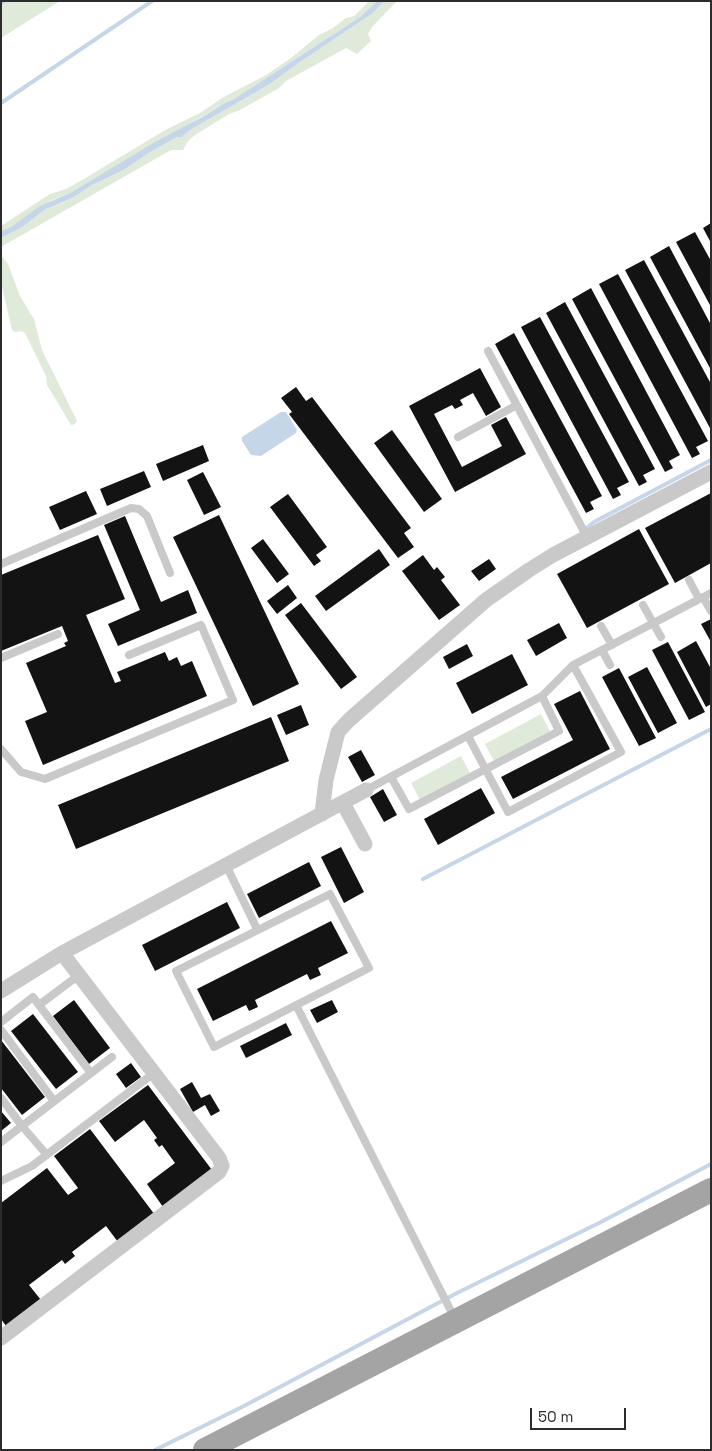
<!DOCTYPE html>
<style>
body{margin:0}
#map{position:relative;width:712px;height:1451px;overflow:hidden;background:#fff;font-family:"Space Grotesk",sans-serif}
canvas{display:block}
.frame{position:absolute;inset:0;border:2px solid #2c2c2c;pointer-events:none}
.scale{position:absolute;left:530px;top:1408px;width:96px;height:22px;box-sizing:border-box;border:2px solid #2c2c2c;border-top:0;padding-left:6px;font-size:15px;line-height:18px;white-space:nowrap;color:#2c2c2c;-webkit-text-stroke:4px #fff;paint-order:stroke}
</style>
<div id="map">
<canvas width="712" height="1451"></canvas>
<div class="frame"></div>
<div class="scale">50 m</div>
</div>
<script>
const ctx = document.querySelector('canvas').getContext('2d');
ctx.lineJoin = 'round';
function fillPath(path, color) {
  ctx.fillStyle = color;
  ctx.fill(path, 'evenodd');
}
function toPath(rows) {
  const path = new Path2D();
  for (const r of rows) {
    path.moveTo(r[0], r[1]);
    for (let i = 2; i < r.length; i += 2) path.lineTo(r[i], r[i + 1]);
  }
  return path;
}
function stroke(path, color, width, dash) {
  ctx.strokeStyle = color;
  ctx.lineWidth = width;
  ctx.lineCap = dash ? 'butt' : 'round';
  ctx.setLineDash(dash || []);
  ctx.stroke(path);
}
fillPath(toPath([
 [7,1,60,1,1,38,1,4],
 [369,1,377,1,360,17,234,99,223,104,72,192,50,201,11,227,1,231,1,226,50,194,66,189,82,180,167,129,200,113,222,98,266,75,291,58,319,35,333,28,346,18,354,16],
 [384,1,397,1,372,27,368,34,371,41,357,54,346,48,286,81,279,88,240,110,229,114,195,135,188,141,183,150,171,150,1,247,1,238,21,228,46,209,72,198,92,185,124,170,147,154,177,137,182,137,190,130,270,84,300,62,373,13],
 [1,255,8,264,20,296,34,319,42,350,77,421,75,424,71,425,47,385,46,376,25,333,21,331,15,332,12,330,1,283],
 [541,714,550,731,494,761,485,744],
 [461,756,470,773,420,800,411,783]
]), '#e0eada');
fillPath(toPath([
 [377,1,384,1,373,13,300,62,270,84,190,130,182,137,177,137,147,154,124,170,92,185,72,198,46,209,21,228,1,238,1,231,11,227,40,206,72,192,155,142,202,117,223,104,234,99,360,17],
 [281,412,286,412,297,430,296,433,261,456,251,455,242,441,242,437]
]), '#c6d6e9');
stroke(toPath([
 [1,3,4,1],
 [1,103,152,1],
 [587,528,594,522,711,460],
 [423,879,711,729],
 [155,1450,244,1406,457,1293,601,1222,711,1164]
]), '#c6d6e9', 4);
fillPath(toPath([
 [711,223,711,243,703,228],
 [695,232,711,261,711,307,676,242],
 [669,246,711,325,711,370,650,257],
 [644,260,711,384,711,430,625,270],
 [618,274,708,441,696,447,700,454,692,458,599,284],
 [591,288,680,455,669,461,673,468,665,472,572,299],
 [565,302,655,469,643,475,647,482,639,486,546,313],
 [540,317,629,482,617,488,621,495,613,499,521,327],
 [514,333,602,496,590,502,594,509,586,513,495,344],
 [480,368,501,407,486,416,473,393,460,400,463,405,455,409,452,405,434,414,462,467,502,446,491,425,506,417,526,454,455,492,409,406],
 [296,387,306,401,312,397,411,528,404,533,414,547,398,558,289,414,292,412,281,398],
 [392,430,442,499,424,512,374,443],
 [203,445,209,461,163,481,156,464],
 [144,471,151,487,107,506,100,489],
 [203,472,221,507,204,515,187,480],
 [86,491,97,514,60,530,49,507],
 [711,493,711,563,675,583,645,528],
 [288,494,327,547,316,555,321,561,314,566,270,507],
 [219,515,299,684,253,706,173,537],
 [125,516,161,602,188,590,197,613,118,646,108,624,140,610,104,525],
 [639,529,669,584,587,628,557,574],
 [98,535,125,599,86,615,115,683,121,681,117,672,165,652,169,661,177,657,181,666,192,661,207,696,43,765,25,721,47,712,26,663,66,646,64,643,68,641,62,626,1,651,1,575],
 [263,539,289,574,277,583,251,548],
 [379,549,390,565,326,611,315,596],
 [423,555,434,570,437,567,445,577,441,580,460,605,439,620,402,571],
 [489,559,496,569,479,581,471,571],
 [288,585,297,598,277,614,267,601],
 [301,603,357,677,341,689,285,615],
 [711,619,711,642,701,624],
 [559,623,567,638,536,656,527,640],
 [696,641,711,669,711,704,706,707,677,652],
 [668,642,705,712,689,720,652,650],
 [467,644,473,656,449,669,443,657],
 [512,654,528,685,472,714,456,683],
 [647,667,677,723,658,733,628,677],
 [619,668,656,738,639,746,602,677],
 [580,691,610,749,513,799,501,777,573,740,554,704],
 [301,705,309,725,286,735,277,715],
 [271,717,289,761,76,849,58,805],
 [361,750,375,775,362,782,348,757],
 [481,788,495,813,438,845,424,819],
 [383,789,397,815,384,822,370,797],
 [341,847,364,892,344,903,321,857],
 [309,862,321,886,259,918,247,894],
 [227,902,240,928,155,971,142,945],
 [331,921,348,953,318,968,321,975,310,980,307,974,255,1000,258,1007,249,1011,246,1005,213,1021,197,989],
 [74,1000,110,1048,89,1064,53,1016],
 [332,1000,338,1012,317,1023,310,1010],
 [33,1014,78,1072,56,1089,11,1031],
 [286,1023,292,1035,246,1058,240,1046],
 [1,1040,45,1097,22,1115,1,1088],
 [131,1063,141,1077,126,1088,116,1074],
 [192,1082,201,1098,210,1094,220,1111,211,1116,205,1105,193,1112,180,1089],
 [148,1085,212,1170,163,1207,147,1184,175,1163,162,1145,159,1147,154,1140,157,1138,144,1120,115,1142,99,1121],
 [1,1111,11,1123,1,1131],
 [90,1129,155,1215,118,1242,106,1226,72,1252,75,1256,65,1264,62,1260,29,1285,41,1300,6,1326,1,1319,1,1203,47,1168,68,1195,78,1188,54,1156]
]), '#131313');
stroke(toPath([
 [488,351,587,537],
 [458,437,517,405],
 [1,564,131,508,139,509,147,516,170,573],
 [689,580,699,599],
 [703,597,711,611],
 [643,605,661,637],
 [601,626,612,645],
 [602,650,610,665],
 [1,658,58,634],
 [468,736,508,812,621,752,573,665],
 [1,749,21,772,45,779,233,700,201,625,129,655],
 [391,777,409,809,559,731,542,696],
 [366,790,542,696,573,665,711,593],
 [226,865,257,929],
 [330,894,369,968,214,1047,176,971,330,894],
 [39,1005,91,1073],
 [296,1005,455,1319],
 [1,1022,33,997,39,1005,79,975],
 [1,1030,54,1101],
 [1,1098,22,1126,47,1155],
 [1,1142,112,1057],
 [1,1181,32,1166,154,1073]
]), '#c9c9c9', 8);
stroke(toPath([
 [343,803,365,844],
 [322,814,326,780,338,732,349,720,486,600,529,570,553,555,711,472],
 [1,991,62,953,366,790],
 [1,1338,219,1172,222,1166,219,1158,62,953]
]), '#c9c9c9', 15);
stroke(toPath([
 [205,1450,711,1190]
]), '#a4a4a4', 24);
</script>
